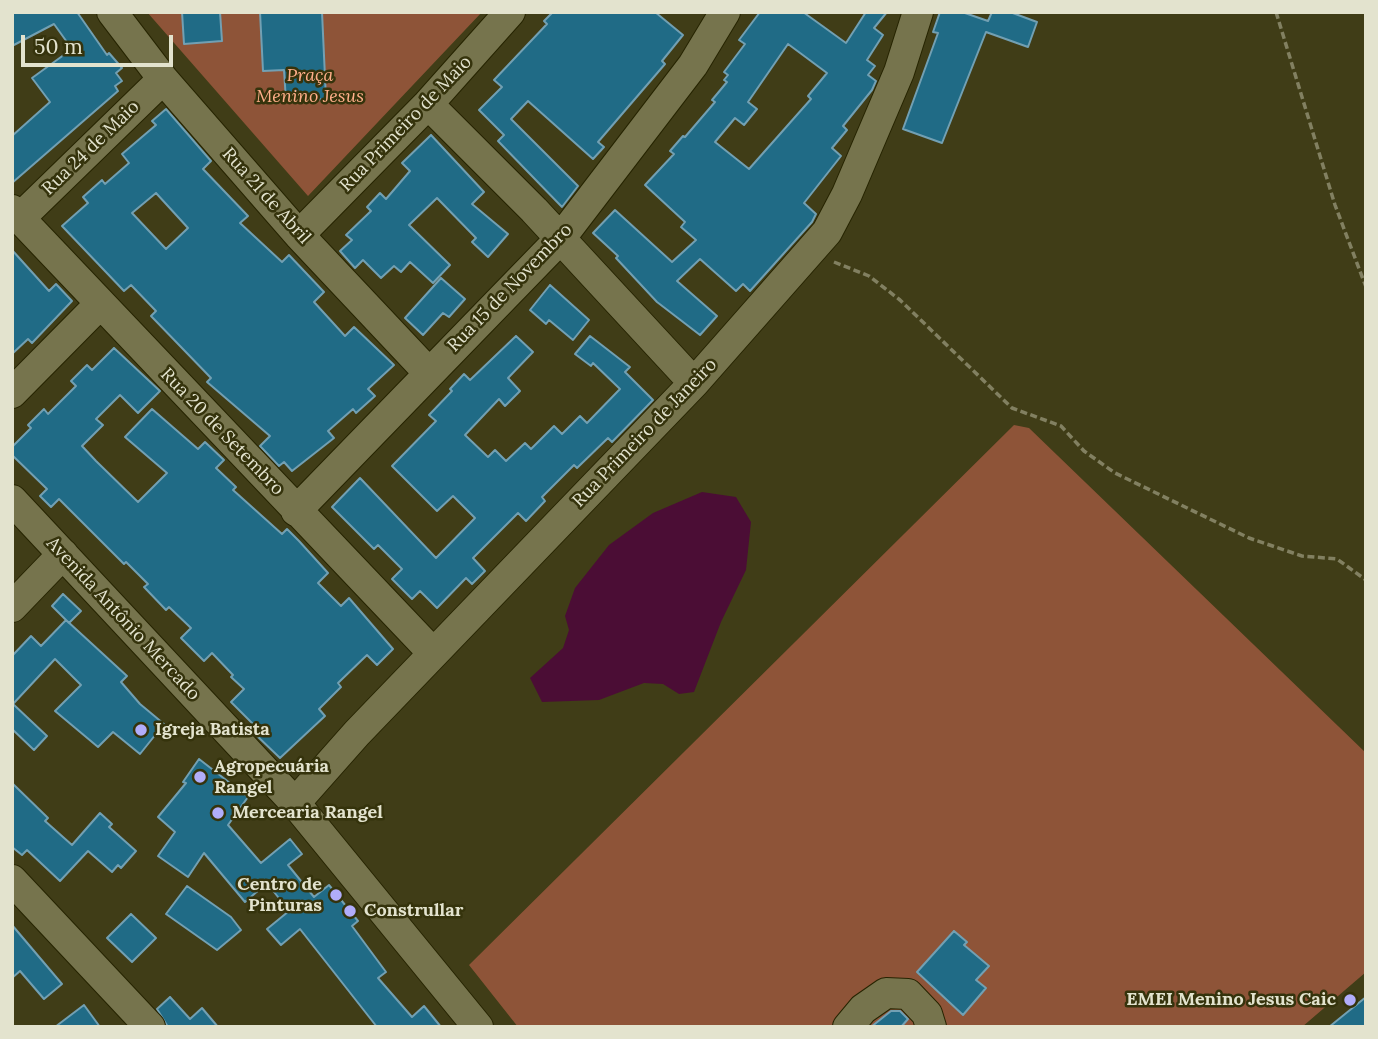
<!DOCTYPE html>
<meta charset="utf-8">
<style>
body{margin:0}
#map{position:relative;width:1378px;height:1039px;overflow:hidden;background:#403d17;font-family:Lora,serif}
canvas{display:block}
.frame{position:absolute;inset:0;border:14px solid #e3e3ce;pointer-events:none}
.scale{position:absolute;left:21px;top:35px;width:152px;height:32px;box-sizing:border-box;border:4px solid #e3e3ce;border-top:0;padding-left:9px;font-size:21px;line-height:24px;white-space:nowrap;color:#e3e3ce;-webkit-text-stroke:5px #35330c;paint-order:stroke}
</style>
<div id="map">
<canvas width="1378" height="1039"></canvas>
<div class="frame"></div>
<div class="scale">50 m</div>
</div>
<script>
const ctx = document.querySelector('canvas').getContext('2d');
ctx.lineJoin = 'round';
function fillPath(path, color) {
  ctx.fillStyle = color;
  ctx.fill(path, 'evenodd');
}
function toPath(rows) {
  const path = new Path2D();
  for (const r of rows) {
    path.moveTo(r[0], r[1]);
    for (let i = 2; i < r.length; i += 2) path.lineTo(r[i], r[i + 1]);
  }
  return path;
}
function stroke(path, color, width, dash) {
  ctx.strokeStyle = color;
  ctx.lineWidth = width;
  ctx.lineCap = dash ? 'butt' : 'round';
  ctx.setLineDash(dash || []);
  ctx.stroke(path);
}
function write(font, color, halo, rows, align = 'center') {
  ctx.font = font + ' Lora,serif';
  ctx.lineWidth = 5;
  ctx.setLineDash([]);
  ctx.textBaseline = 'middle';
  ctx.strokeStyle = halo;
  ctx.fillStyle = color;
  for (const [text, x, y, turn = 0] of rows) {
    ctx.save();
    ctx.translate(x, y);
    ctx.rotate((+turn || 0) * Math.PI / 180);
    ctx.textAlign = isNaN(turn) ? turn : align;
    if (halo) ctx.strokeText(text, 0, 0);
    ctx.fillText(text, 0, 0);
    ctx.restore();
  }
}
fillPath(toPath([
 [147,12,482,12,308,196],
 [1014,425,1029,428,1366,753,1366,972,1302,1027,518,1027,469,965]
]), '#8e5438');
fillPath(toPath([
 [702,492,736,497,751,522,746,570,721,622,694,692,679,694,663,684,644,683,599,700,542,702,530,678,563,648,569,630,565,616,575,588,609,545,653,513]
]), '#4b0d35');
const building = toPath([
 [12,12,77,12,107,55,109,53,122,68,116,73,122,81,115,86,118,91,12,183,12,136,50,102,32,78,72,49,54,24,12,46,12,12],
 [182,12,220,12,222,41,184,44,182,12],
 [260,12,322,12,326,99,286,101,284,70,263,71,260,12],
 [553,12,655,12,683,35,662,61,665,64,598,142,604,147,593,159,528,101,511,119,578,186,562,207,498,141,504,135,479,110,502,87,494,80,547,24,544,21,553,12],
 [760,12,803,12,846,43,866,12,887,12,874,28,883,35,867,60,875,66,868,75,876,81,872,90,843,126,847,130,832,148,841,156,804,203,816,214,812,222,750,291,743,284,736,291,700,259,677,281,717,316,700,335,657,302,616,258,618,256,593,233,615,210,672,262,696,240,681,227,685,222,645,185,674,154,670,151,683,136,685,137,715,102,712,100,727,82,724,80,728,75,724,72,745,44,739,40,760,12],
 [788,44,827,73,808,96,811,99,749,169,715,142,735,118,744,125,757,109,748,102,788,44],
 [940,12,962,12,988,21,992,12,1010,12,1037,22,1028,47,986,32,942,143,903,129,938,33,933,32,940,12],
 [166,109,211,161,203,169,248,216,240,223,282,262,289,255,324,292,314,302,345,336,354,327,394,365,368,389,375,396,356,413,353,409,328,431,334,438,292,471,284,462,279,466,260,446,270,436,207,382,211,378,151,316,156,311,131,285,124,291,62,226,88,203,83,197,102,180,105,184,129,163,122,154,156,125,152,121,166,109],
 [156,193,188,228,166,249,132,213,156,193],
 [431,135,484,192,472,204,508,234,488,257,472,242,476,238,437,198,409,225,450,265,433,283,410,262,401,272,394,266,381,278,363,260,355,268,340,251,352,240,346,235,371,211,367,207,380,193,386,199,410,171,402,163,431,135],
 [12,250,49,291,56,284,72,301,32,343,28,339,12,354,12,250],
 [441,278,465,299,449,317,443,313,423,335,405,318,441,278],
 [550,285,589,320,573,340,549,320,546,324,530,310,550,285],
 [516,336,533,352,508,378,520,391,505,406,499,399,465,435,488,457,495,450,506,461,525,443,531,449,554,426,562,434,580,416,587,423,620,389,593,363,591,366,575,354,590,336,630,367,625,372,653,400,612,442,608,438,577,468,574,465,542,497,545,501,526,521,518,513,473,558,485,571,472,584,466,578,437,608,420,591,412,599,392,579,402,569,378,545,374,549,332,507,360,478,436,558,475,518,453,496,437,511,392,466,436,421,429,415,452,391,450,389,464,374,470,380,516,336],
 [114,348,160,391,138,413,120,395,96,419,103,425,82,446,96,461,138,502,167,473,125,437,152,409,198,449,205,442,224,460,216,468,236,487,233,490,282,534,287,529,299,541,328,573,318,583,341,606,349,598,393,649,377,665,367,655,338,683,341,687,319,709,325,716,280,758,255,734,259,730,231,702,244,689,231,677,233,675,212,653,204,661,181,638,191,628,169,607,166,610,144,587,148,584,126,562,124,564,59,499,51,507,40,496,47,489,12,455,12,447,31,428,28,425,44,409,48,414,76,386,71,381,87,365,92,370,114,348],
 [63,594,81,611,69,623,52,606,63,594],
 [66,620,127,676,121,682,140,704,164,724,140,754,113,732,98,747,55,711,81,685,55,659,13,704,47,736,34,750,12,729,12,656,31,636,41,646,66,620],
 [199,759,248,797,228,825,261,863,290,839,302,854,288,865,314,897,329,885,358,921,352,926,386,972,378,978,412,1017,424,1006,441,1027,377,1027,300,929,281,945,267,929,289,911,267,883,245,902,204,853,188,877,158,856,175,832,158,817,186,783,183,782,199,759],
 [12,783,48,818,45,821,72,845,100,813,112,824,109,827,136,851,121,868,118,865,112,872,88,851,60,881,27,850,22,855,12,847,12,783],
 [187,886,231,917,241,930,217,950,166,914,187,886],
 [131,914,156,938,132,962,107,938,131,914],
 [12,925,62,984,44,999,20,971,12,978,12,925],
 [954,931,967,942,964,945,989,966,976,980,986,988,963,1015,917,972,954,931],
 [170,997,190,1019,202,1008,218,1027,168,1027,157,1009,170,997],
 [1366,997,1366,1027,1329,1027,1366,997],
 [84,1005,100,1027,55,1027,84,1005],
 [891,1011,900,1011,908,1019,901,1027,871,1027,891,1011]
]);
fillPath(building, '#206b86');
stroke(building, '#72a0b3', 2);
const minor = toPath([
 [112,12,163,79,299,235,428,372],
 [428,104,534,210,694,383],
 [12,210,433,653],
 [20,218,163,79],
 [299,235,428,104,510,12],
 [12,393,99,305],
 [12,500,295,803,478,1027],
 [296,511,560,239,693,65,725,12],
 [12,607,63,554],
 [295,803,357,733,694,383,827,232,847,194,899,72,918,12],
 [12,880,150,1027],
 [848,1027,863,1009,886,993,908,994,927,1014,931,1027]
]);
stroke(minor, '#262400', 32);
stroke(toPath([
 [1276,12,1335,205,1366,287],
 [834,262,869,276,900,300,1012,408,1061,426,1084,451,1115,473,1249,538,1302,556,1337,559,1366,580]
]), '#828061', 3.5, [7, 3.5]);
stroke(minor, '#76744d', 30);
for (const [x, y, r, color] of [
 [141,730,7,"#b1adfa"],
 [200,777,7,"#b1adfa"],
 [218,813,7,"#b1adfa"],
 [336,895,7,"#b1adfa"],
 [350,911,7,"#b1adfa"],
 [1350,1000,7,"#b1adfa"]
]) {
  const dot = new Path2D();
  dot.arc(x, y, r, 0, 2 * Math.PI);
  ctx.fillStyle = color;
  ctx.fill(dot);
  stroke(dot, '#35330c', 2.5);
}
write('italic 18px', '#ffaf8a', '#35330c', [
 ["Praça",310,76],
 ["Menino Jesus",310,97]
]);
write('18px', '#e3e3ce', '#35330c', [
 ["Rua Primeiro de Maio",406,124,-46],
 ["Rua 24 de Maio",91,148,-44],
 ["Rua 21 de Abril",266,196,48],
 ["Rua 15 de Novembro",510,288,-46],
 ["Rua 20 de Setembro",222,432,46],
 ["Rua Primeiro de Janeiro",645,433,-46],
 ["Avenida Antônio Mercado",123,619,47]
]);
write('bold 18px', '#e3e3ce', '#35330c', [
 ["Igreja Batista",155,730],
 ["Agropecuária",214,767],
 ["Rangel",214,788],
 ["Mercearia Rangel",232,813],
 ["Centro de",322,885,"right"],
 ["Pinturas",322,906,"right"],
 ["Construllar",364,911],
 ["EMEI Menino Jesus Caic",1336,1000,"right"]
], 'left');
</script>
